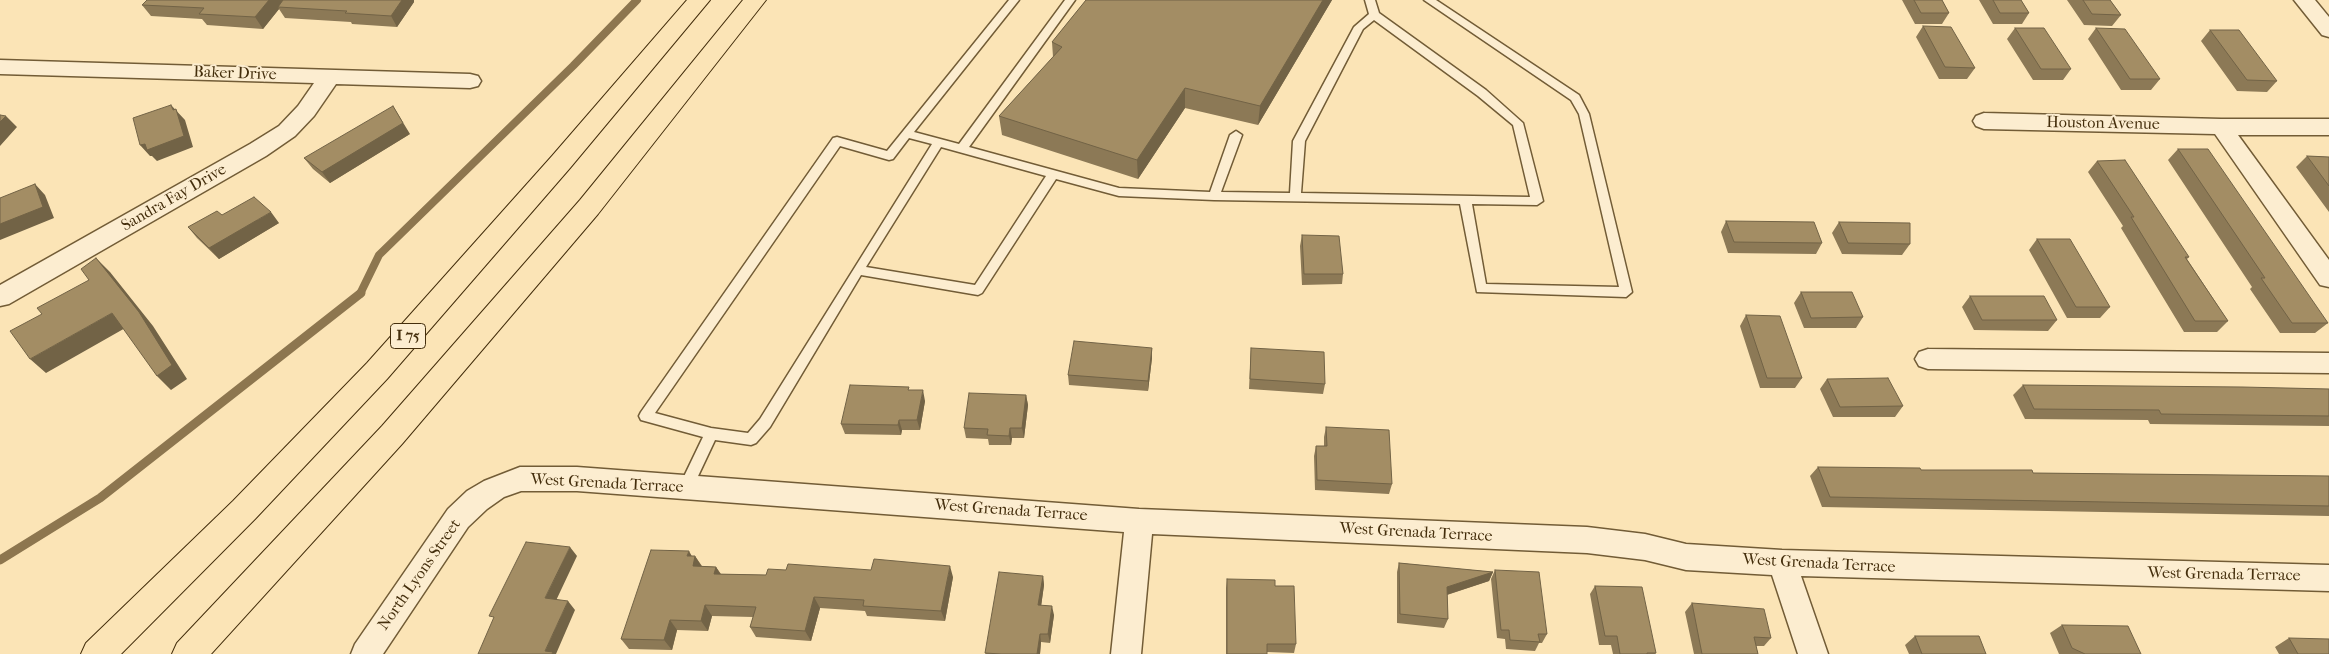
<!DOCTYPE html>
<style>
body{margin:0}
canvas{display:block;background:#fbe4b6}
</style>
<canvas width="2329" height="654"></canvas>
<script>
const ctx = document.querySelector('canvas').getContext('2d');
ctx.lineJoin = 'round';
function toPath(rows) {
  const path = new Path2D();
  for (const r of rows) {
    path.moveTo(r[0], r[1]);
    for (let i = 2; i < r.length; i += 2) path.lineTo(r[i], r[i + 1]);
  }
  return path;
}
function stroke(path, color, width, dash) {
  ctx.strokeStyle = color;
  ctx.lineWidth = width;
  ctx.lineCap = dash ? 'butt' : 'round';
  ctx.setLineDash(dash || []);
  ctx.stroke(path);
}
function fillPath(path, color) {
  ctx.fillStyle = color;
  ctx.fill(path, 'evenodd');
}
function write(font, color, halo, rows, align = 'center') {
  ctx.font = font + ' "IM FELL French Canon",serif';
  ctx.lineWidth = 4;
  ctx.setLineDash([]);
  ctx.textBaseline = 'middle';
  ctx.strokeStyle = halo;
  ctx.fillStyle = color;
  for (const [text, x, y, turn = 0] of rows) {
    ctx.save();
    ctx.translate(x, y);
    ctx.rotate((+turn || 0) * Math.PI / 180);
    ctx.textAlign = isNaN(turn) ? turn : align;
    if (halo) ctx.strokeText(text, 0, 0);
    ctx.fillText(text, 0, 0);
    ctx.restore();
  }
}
stroke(toPath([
 [360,294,379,255,573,66,637,0]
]), '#8d764f', 8);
stroke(toPath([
 [0,560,100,498,361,293]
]), '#8d764f', 9);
const lane = toPath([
 [1009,0,1019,0,914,132,959,144,1065,0,1075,0,969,147,1119,188,1210,192,1230,135,1236,131,1242,135,1221,192,1290,193,1293,141,1354,27,1369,14,1365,0,1375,0,1379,13,1486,90,1523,123,1543,201,1537,205,1472,204,1486,284,1619,287,1579,114,1571,100,1424,0,1436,0,1579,95,1589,114,1632,292,1626,297,1477,292,1460,204,1214,200,1119,196,1056,179,982,293,978,295,861,275,770,427,756,443,751,445,715,440,691,491,686,493,681,491,679,487,703,437,641,420,639,416,641,412,833,138,837,137,887,151,1009,0],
 [1374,20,1478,96,1513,125,1530,197,1301,193,1305,141,1363,29,1374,20],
 [909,138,932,144,760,419,748,433,711,428,655,413,840,146,889,160,893,159,909,138],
 [941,147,1046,176,975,285,866,267,941,147]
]);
const street = toPath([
 [2294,0,2315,0,2329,17,2329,37,2322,35,2294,0],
 [0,60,470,74,478,76,481,81,478,86,470,88,336,84,314,116,295,136,266,156,9,304,0,306,0,285,250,144,279,126,298,106,314,83,0,74,0,60],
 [1984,113,2221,119,2329,119,2329,135,2238,135,2329,260,2329,287,2320,285,2215,134,1984,129,1976,126,1973,121,1976,116,1984,113],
 [1928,349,2329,353,2329,373,1928,369,1919,366,1915,359,1919,352,1928,349],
 [520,467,577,467,1139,509,1587,527,1645,534,1686,544,1782,550,2329,565,2329,591,1801,576,1828,654,1798,654,1772,575,1686,570,1645,560,1587,553,1152,534,1141,654,1111,654,1124,532,577,491,521,491,504,497,487,509,468,527,383,654,351,654,355,644,448,509,467,491,484,481,520,467]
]);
const highway = toPath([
 [687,0,710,0,570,168,387,379,255,519,121,654,81,654,86,643,233,501,367,363,552,156,687,0],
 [743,0,766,0,598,214,402,444,211,654,172,654,177,643,382,426,580,200,743,0]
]);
stroke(lane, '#725c36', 3);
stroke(street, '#725c36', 3);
stroke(highway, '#442e0c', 2);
fillPath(lane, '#fcedd0');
fillPath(street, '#fcedd0');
fillPath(highway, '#fbe4b6');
fillPath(toPath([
 [147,0,414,0,414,2,397,27,352,24,351,22,285,18,279,9,263,29,207,25,202,19,151,16,142,5],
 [1086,0,1332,0,1258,125,1185,108,1138,179,1002,135,999,116,1053,57,1052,42],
 [1902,0,1942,0,1949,13,1942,24,1915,24],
 [1979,0,2021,0,2029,13,2022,24,1993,24],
 [2067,0,2110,0,2121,15,2112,26,2084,25],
 [1923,26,1975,68,1967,79,1939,79,1916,37],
 [2015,28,2071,69,2063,80,2033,80,2007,39],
 [2096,28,2160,79,2151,90,2121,90,2088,39],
 [2210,30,2277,81,2267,92,2237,91,2201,41],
 [410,134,330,183,313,169,304,158],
 [2178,149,2328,323,2315,333,2280,333,2250,289,2252,287,2168,160],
 [2307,156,2329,157,2329,212,2296,167],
 [2097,161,2189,257,2187,259,2228,321,2217,332,2184,332,2121,228,2123,226,2088,172],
 [222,215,279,223,219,259,197,238,188,227],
 [1726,221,1822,243,1816,254,1728,253,1721,232],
 [1839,222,1910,244,1902,255,1842,254,1832,233],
 [1302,235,1343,274,1342,284,1302,285,1300,246],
 [2037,239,2110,307,2100,318,2067,318,2029,250],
 [1801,292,1863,317,1856,328,1804,328,1794,303],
 [1970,296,2057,320,2048,331,1974,330,1962,307],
 [1746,315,1802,378,1795,388,1760,388,1740,326],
 [1152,348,1152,358,1148,391,1069,385,1068,375],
 [1251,348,1325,384,1323,394,1249,389],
 [1827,379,1903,406,1895,417,1833,417,1820,389],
 [2023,385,2329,389,2329,426,2150,424,2148,420,2025,419,2013,395],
 [910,390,925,401,920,430,902,430,901,435,845,434,841,424],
 [1026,395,1028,405,1024,438,1012,438,1011,445,989,445,988,439,966,438,964,428],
 [1326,427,1392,484,1389,494,1315,490,1314,456,1316,446,1324,446,1324,437],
 [1818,467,2033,473,2329,476,2329,516,1822,507,1810,476],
 [695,556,702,566,716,567,721,574,766,575,953,577,945,621,867,616,865,611,820,608,811,641,756,637,750,627,753,617,712,616,708,631,677,630,672,650,629,649,621,639],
 [1399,563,1493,572,1489,581,1447,595,1448,619,1444,628,1397,623,1397,572],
 [1495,570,1547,634,1542,643,1539,643,1535,651,1506,649,1505,639,1497,638,1491,579],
 [1043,576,1044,585,1041,606,1054,615,1050,643,1041,642,1040,654,986,654,985,653],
 [1227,579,1275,586,1296,644,1294,653,1267,652,1267,654,1226,654,1226,588],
 [1595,586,1656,653,1655,654,1613,654,1611,645,1599,645,1590,594],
 [1692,603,1771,638,1764,646,1756,646,1758,654,1694,654,1685,612],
 [2062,625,2140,654,2059,654,2050,633],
 [1915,636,1986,654,1909,654,1905,645],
 [2289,638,2329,654,2279,654,2275,647]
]), '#8c7956');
fillPath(toPath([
 [269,0,285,0,278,7,279,9,263,29,255,17],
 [402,0,414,0,414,2,397,27,391,16],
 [1323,0,1332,0,1258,125,1260,106],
 [1185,88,1185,108,1138,179,1137,160],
 [171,105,185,120,193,147,157,161,152,156,150,156,140,145,173,110],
 [393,106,410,134,330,183,322,172],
 [6,116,17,127,0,146,0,122],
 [35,184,45,195,54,218,0,240,0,224],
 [271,212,279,223,219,259,209,248],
 [96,258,110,272,153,326,187,379,171,390,157,376],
 [112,313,127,327,46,373,30,359],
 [1152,348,1152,358,1148,391,1148,381],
 [923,390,925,401,920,430,917,420],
 [1026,395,1028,405,1024,438,1022,428],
 [899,420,902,430,901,435,898,425],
 [1010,428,1012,438,1011,445,1009,436],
 [570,547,577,556,553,607,545,598],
 [689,551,694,560,695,556,702,567,699,577,687,556],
 [950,566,953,577,945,621,941,611],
 [716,567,723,578,714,574],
 [1493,572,1489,581,1443,596,1447,587],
 [1043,576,1044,585,1040,614,1038,605],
 [814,597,820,608,811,641,805,631],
 [568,601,575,610,556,654,548,654,545,651],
 [705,605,712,616,708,631,701,621],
 [1052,606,1054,615,1050,643,1048,634],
 [670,620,677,630,672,650,664,640],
 [1040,634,1041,642,1040,654,1037,654]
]), '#726346');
const building = toPath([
 [147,0,269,0,255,17,199,14,204,8,142,5,147,0],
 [283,0,402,0,391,16,345,13,347,11,278,7,283,0],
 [1086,0,1323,0,1260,106,1185,88,1137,160,999,116,1062,47,1052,42,1086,0],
 [1914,0,1942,0,1949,13,1921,13,1914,0],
 [1993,0,2021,0,2029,13,2000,13,1993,0],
 [2083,0,2110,0,2121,15,2092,14,2083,0],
 [1923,26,1951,27,1975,68,1945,67,1923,26],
 [2015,28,2044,28,2071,69,2041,69,2015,28],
 [2096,28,2125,29,2160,79,2130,79,2096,28],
 [2210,30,2239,30,2277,81,2247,80,2210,30],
 [171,105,173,110,176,109,184,136,147,150,145,144,140,145,133,118,171,105],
 [393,106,403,123,322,172,304,158,393,106],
 [0,115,6,116,0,122,0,115],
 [2178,149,2208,149,2328,323,2292,323,2261,278,2265,278,2178,149],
 [2307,156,2329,157,2329,186,2307,156],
 [2125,160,2189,257,2185,257,2228,321,2195,321,2131,217,2134,217,2097,161,2125,160],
 [35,184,43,207,0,224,0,198,35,184],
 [254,197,271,212,209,248,188,227,217,211,222,215,254,197],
 [1726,221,1814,222,1822,243,1734,242,1726,221],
 [1839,222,1910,223,1910,244,1848,243,1839,222],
 [1302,235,1339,236,1343,274,1304,274,1302,235],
 [2037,239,2070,239,2110,307,2076,307,2037,239],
 [96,258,139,312,172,365,157,376,112,313,30,359,10,331,42,314,37,308,89,280,81,269,96,258],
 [1801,292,1852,292,1863,317,1811,318,1801,292],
 [1970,296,2044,296,2057,320,1982,320,1970,296],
 [1746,315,1780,316,1802,378,1767,378,1746,315],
 [1074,341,1152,348,1148,381,1068,375,1074,341],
 [1251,348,1324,352,1325,384,1250,379,1251,348],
 [1888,378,1903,406,1840,407,1827,379,1888,378],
 [850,385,909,387,908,390,923,390,917,420,899,420,898,425,841,424,850,385],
 [2023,385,2242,387,2329,389,2329,416,2161,414,2159,410,2034,409,2023,385],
 [969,393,1026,395,1022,428,1010,428,1009,436,987,435,988,429,964,428,969,393],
 [1326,427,1389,430,1392,484,1317,480,1316,446,1327,446,1326,427],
 [1818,467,1920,468,1921,470,2032,470,2033,473,2329,476,2329,506,1830,497,1818,467],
 [526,542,570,547,545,598,568,601,545,651,553,652,552,654,478,654,494,617,489,616,526,542],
 [651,550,689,551,687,556,695,556,693,566,716,567,714,574,766,575,768,569,786,570,788,564,871,570,874,559,950,566,941,611,863,606,864,600,814,597,805,631,750,627,756,607,705,605,701,621,670,620,664,640,621,639,651,550],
 [1399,563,1493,572,1447,587,1448,619,1400,614,1399,563],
 [1495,570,1539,572,1547,634,1538,634,1540,642,1510,640,1509,630,1501,630,1495,570],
 [999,572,1043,576,1038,605,1052,606,1048,634,1040,634,1037,654,1001,654,985,653,999,572],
 [1227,579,1275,580,1275,586,1294,586,1296,644,1267,644,1267,654,1227,654,1227,579],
 [1595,586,1642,587,1656,653,1647,653,1647,654,1620,654,1617,636,1605,636,1595,586],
 [1692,603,1764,609,1771,638,1754,637,1758,654,1702,654,1692,603],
 [2062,625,2128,626,2141,654,2085,654,2072,648,2062,625],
 [1915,636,1979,636,1986,654,1922,654,1915,636],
 [2289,638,2329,639,2329,654,2298,654,2289,638]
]);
fillPath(building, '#a38d64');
stroke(building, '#726346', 1);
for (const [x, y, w] of [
 [408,336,35]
]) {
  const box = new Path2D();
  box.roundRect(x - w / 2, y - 12.5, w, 25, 4);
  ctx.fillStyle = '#fcedd0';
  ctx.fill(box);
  stroke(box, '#442e0c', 1);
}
write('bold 15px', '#442e0c', null, [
 ["I 75",408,336]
]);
write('16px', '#442e0c', '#fcedd0', [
 ["Baker Drive",235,74,2],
 ["Houston Avenue",2103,124,1],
 ["Sandra Fay Drive",174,198,-30],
 ["West Grenada Terrace",607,484,3],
 ["West Grenada Terrace",1011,511,4],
 ["West Grenada Terrace",1416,533,3],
 ["West Grenada Terrace",1819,564,3],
 ["North Lyons Street",420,575,-55],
 ["West Grenada Terrace",2224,575,1]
]);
</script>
